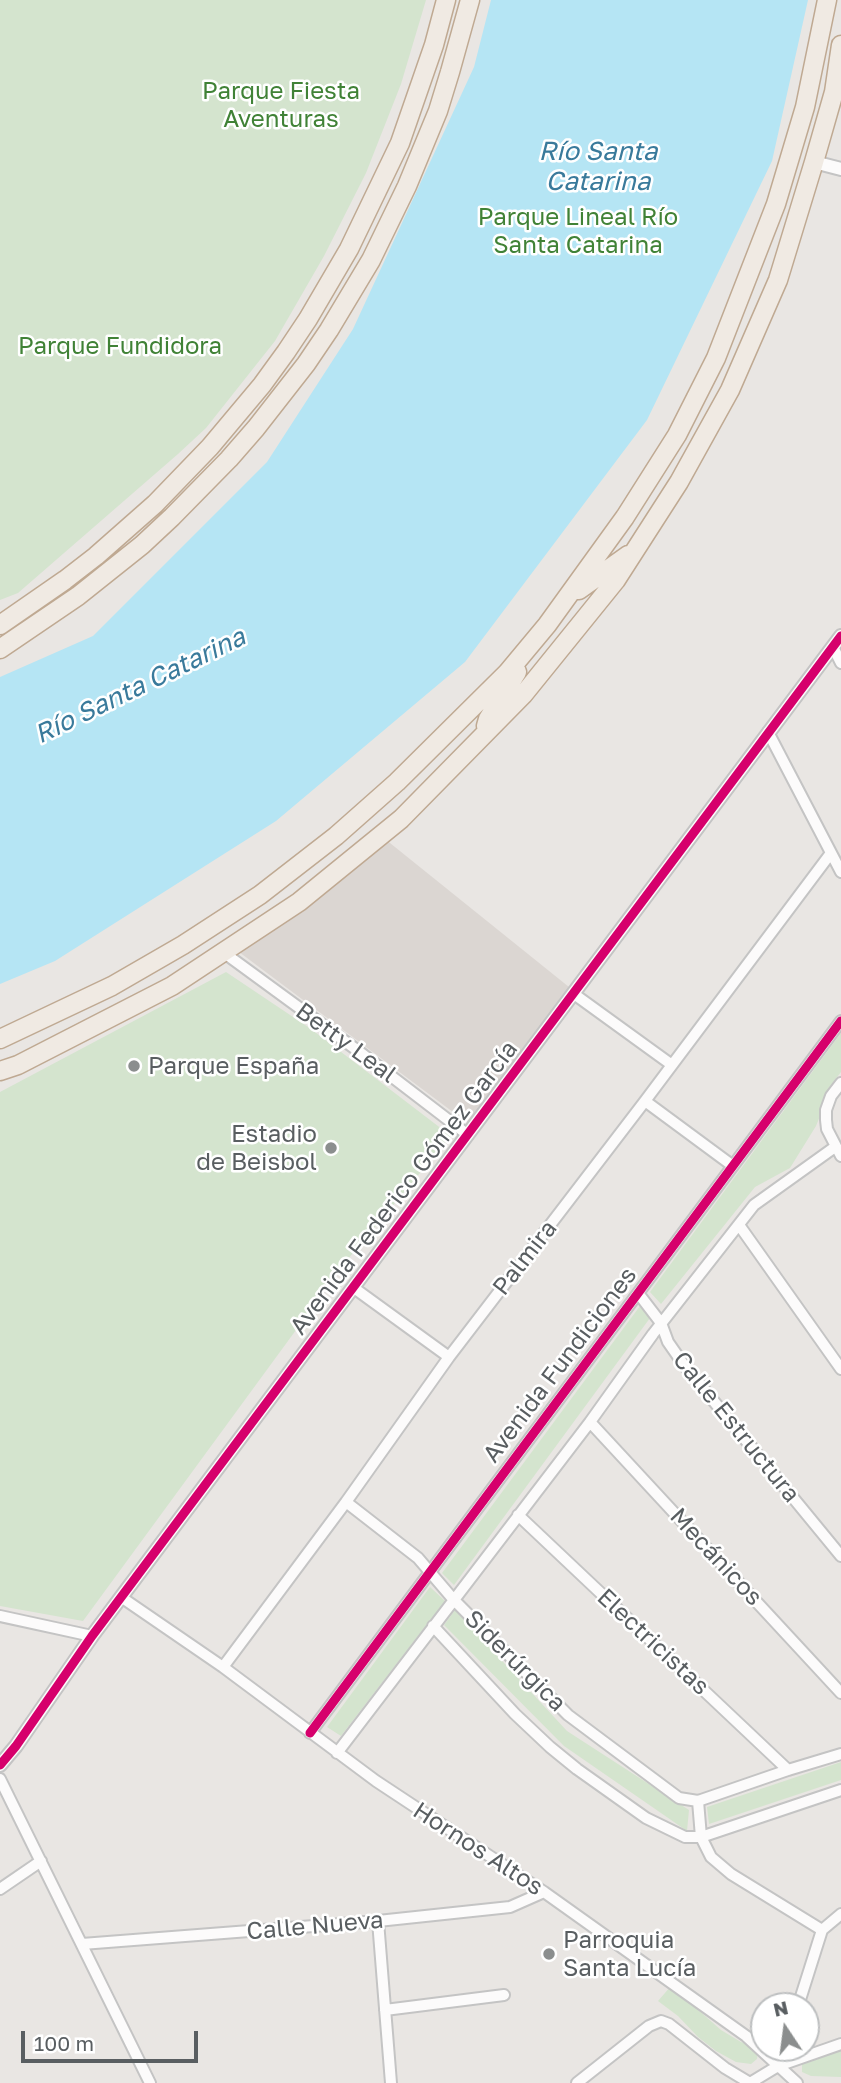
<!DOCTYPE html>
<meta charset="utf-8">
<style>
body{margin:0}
#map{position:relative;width:841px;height:2083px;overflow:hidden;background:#e9e6e3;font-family:"Golos Text",sans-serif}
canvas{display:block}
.north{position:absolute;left:750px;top:1992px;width:70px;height:70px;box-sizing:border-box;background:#fff;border:2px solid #bdbfc0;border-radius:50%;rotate:347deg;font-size:19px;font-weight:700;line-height:28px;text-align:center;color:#595e61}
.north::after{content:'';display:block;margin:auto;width:24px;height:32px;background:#8b8e8e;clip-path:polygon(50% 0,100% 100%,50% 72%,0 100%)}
.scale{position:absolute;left:21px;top:2031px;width:177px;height:32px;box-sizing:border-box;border:4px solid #595e61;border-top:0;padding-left:9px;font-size:21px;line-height:24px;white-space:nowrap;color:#595e61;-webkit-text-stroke:5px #fff;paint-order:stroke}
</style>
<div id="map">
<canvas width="841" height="2083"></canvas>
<div class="north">N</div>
<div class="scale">100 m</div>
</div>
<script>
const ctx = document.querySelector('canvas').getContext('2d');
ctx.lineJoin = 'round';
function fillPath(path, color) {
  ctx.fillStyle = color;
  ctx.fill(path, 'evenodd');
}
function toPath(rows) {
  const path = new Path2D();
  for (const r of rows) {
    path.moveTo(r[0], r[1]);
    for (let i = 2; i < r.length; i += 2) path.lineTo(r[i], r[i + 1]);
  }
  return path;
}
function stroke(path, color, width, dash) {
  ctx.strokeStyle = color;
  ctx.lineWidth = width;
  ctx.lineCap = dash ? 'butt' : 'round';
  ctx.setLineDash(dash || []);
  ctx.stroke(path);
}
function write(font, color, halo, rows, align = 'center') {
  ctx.font = font + ' "Golos Text",sans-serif';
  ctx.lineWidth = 5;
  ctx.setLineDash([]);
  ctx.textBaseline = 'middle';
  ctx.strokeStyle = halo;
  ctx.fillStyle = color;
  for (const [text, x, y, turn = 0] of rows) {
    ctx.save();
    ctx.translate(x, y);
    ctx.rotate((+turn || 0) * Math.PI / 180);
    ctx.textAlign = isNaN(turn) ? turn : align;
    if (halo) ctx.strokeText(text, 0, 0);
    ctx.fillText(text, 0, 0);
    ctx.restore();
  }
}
fillPath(toPath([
 [385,839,569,987,469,1124,235,949]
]), '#dbd6d2');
fillPath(toPath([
 [0,0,426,0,401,84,366,173,324,256,275,341,206,428,178,454,18,593,0,600],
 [226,972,311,1029,451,1136,348,1259,83,1621,0,1606,0,1092],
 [841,1033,841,1072,834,1081,816,1126,790,1168,755,1187,661,1304,650,1292],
 [640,1306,650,1318,454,1585,442,1573],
 [430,1587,445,1601,341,1736,327,1727],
 [455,1610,567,1731,689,1810,687,1831,564,1746,444,1625],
 [841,1762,841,1780,709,1824,707,1807],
 [671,1986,721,2030,741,2042,756,2047,758,2052,757,2059,751,2064,736,2062,716,2051,698,2037,678,2016,658,2001],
 [841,2046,841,2077,811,2076,802,2072,802,2062]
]), '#d4e4ce');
fillPath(toPath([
 [491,0,808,0,772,161,647,420,465,662,276,821,55,961,0,984,0,677,93,636,267,462,353,329,474,67]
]), '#b5e5f4');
const minor = toPath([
 [833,647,841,663],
 [768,732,841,872],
 [223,952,361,1053,468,1135],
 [574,994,672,1065],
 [841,1083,831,1096,826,1110,826,1120,827,1129,841,1156],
 [645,1101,733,1166],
 [739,1225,841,1369],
 [354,1288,449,1357],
 [638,1293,661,1323,668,1342,684,1365,841,1556],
 [590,1422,841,1693],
 [346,1502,418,1558,453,1599,568,1715,679,1798,698,1801,788,1770,841,1754],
 [518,1515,788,1770],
 [121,1597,223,1667,376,1781,544,1892,746,2036,797,2083],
 [0,1616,92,1636],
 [433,1626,515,1714,550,1747,577,1769,646,1818,685,1837,701,1837,841,1790],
 [223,1667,346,1502,449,1357,645,1101,831,853],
 [310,1733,841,1021],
 [337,1753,590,1422,653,1334,754,1205,835,1147],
 [0,1779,150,2083],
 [698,1801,701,1837,711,1857,731,1874,822,1930],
 [0,1889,41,1861],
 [378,1921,391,2083],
 [82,1944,378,1921,510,1907,544,1892],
 [798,2006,822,1930,841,1914],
 [385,2010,504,1995],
 [778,2066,841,2044],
 [577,2083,649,2026,661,2021,669,2024,725,2068,750,2083],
 [750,2083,778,2066,784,2048]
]);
const tertiary = toPath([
 [814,162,841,169],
 [0,1765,16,1746,92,1636,841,636]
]);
const trunk = toPath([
 [579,590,628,555],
 [0,625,65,580,96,556,155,504,210,447,262,385,286,352,308,319,349,249,400,143,434,45,446,0],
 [0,649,78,596,142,545,172,517,229,459,256,428,306,364,329,330,371,260,407,186,438,111,450,72,470,0],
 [486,726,488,719,517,672],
 [0,1039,112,986,183,945,260,895,336,836,397,782,507,673,547,625,625,517,677,435,716,358,776,204,805,107,827,0],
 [0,1071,18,1065,172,986,299,902,401,819,523,695,616,580,679,482,730,390,778,280,814,162,834,92,841,45]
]);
stroke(minor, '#c4c4c4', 14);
stroke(tertiary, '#c4c4c4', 16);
stroke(trunk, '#bfa992', 21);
stroke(minor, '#fcfbfb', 10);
stroke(tertiary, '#fcfbfb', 12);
stroke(trunk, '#f0eae3', 18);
stroke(toPath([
 [310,1733,841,1021],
 [0,1765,16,1746,92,1636,841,636]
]), '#d6006c', 9);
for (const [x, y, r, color] of [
 [134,1066,7,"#8b8e8e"],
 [331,1148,7,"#8b8e8e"],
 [549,1954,7,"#8b8e8e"]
]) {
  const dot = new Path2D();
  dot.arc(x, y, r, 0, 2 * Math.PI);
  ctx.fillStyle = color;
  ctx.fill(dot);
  stroke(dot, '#fff', 2.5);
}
write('24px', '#408236', '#fff', [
 ["Parque Fiesta",281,91],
 ["Aventuras",281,119],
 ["Parque Lineal Río",578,217],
 ["Santa Catarina",578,245],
 ["Parque Fundidora",120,346]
]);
write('24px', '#595e61', '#fff', [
 ["Betty Leal",346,1043,36],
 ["Avenida Federico Gómez García",404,1188,-53],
 ["Palmira",525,1258,-52],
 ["Avenida Fundiciones",560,1365,-53],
 ["Calle Estructura",736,1427,51],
 ["Mecánicos",716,1557,47],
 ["Electricistas",653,1642,43],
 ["Siderúrgica",515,1661,45],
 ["Hornos Altos",478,1849,33],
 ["Calle Nueva",315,1926,-5]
]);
write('24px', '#595e61', '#fff', [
 ["Parque España",148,1066],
 ["Estadio",317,1134,"right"],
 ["de Beisbol",317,1162,"right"],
 ["Parroquia",563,1940],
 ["Santa Lucía",563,1968]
], 'left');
write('italic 26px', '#397a9b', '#fff', [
 ["Río Santa",598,152],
 ["Catarina",598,182],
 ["Río Santa Catarina",140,686,-26]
]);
</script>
